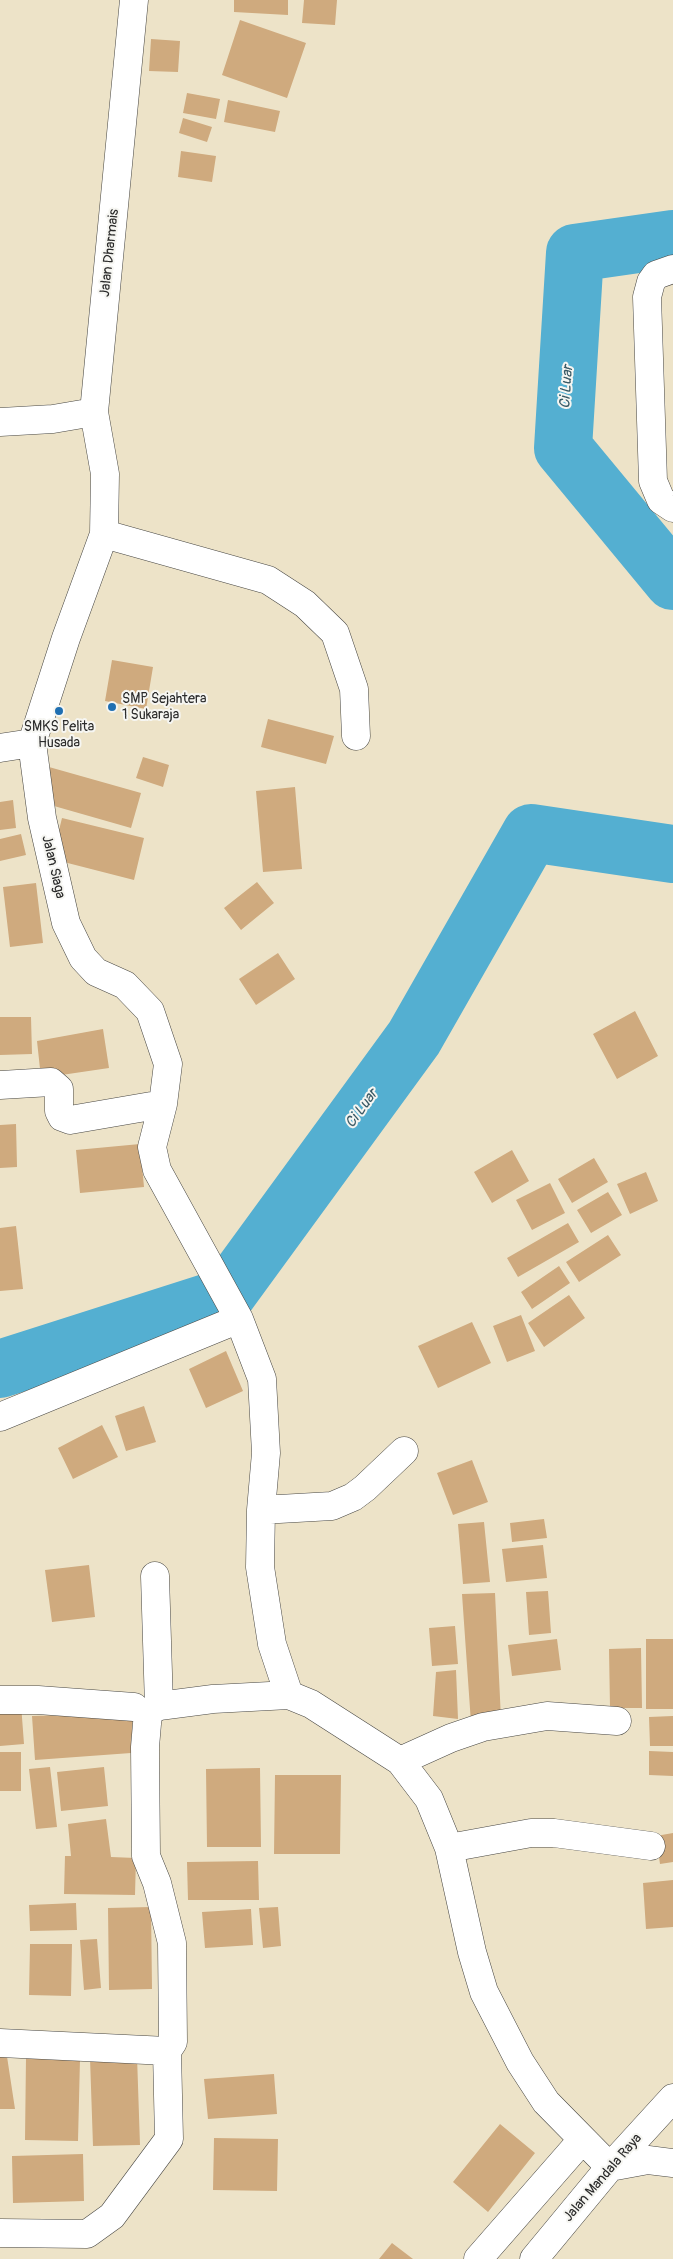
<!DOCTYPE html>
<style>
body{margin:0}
canvas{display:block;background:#ede3c8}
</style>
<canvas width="673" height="2259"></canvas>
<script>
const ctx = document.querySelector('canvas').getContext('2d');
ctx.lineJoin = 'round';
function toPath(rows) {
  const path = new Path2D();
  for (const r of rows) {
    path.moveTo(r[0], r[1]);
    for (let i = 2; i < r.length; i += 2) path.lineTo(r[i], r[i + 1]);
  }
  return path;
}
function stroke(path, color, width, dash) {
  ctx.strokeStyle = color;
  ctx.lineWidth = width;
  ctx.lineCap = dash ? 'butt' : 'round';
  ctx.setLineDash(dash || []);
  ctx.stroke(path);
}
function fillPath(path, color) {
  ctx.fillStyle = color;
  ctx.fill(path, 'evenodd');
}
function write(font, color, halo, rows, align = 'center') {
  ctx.font = font + ' Pangolin,sans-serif';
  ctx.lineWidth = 4;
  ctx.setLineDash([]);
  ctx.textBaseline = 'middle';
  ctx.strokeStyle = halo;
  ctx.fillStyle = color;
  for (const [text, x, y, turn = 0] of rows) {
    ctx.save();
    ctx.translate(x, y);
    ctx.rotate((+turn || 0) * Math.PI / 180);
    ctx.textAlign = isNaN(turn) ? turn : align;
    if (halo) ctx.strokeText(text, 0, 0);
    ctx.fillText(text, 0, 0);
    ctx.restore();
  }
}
stroke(toPath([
 [673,239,575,253,563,448,673,581],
 [0,1369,225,1297,414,1038,531,833,673,854]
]), '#54afd1', 58);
fillPath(toPath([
 [234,0,288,0,288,15,234,12],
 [304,0,337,0,335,25,302,23],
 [240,20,306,43,287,98,222,75],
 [151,39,180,41,178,72,149,71],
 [187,93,220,99,216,119,183,113],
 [228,100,280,111,275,132,224,122],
 [183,118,212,127,207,142,179,133],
 [181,151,216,156,212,182,178,177],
 [112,660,153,667,146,709,105,701],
 [268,719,334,736,326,764,261,747],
 [143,757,169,765,163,787,136,778],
 [49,767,141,793,131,828,40,802],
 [295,787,302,869,263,872,256,791],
 [13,800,16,828,0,830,0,802],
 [62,818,144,838,134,880,52,859],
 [21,834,26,855,0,861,0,839],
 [257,882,274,903,241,930,224,908],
 [36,883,43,943,10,947,3,887],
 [278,953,295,979,256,1005,239,979],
 [635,1011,658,1056,617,1079,593,1034],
 [0,1017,31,1017,32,1054,0,1055],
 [103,1029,109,1068,41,1078,37,1041],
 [16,1124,17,1167,0,1168,0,1125],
 [140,1144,144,1187,80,1193,76,1150],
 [512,1150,529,1181,492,1203,474,1172],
 [594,1158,608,1182,572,1203,558,1179],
 [646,1172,658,1201,630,1214,617,1184],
 [550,1183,565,1213,532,1230,516,1200],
 [608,1192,622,1215,591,1233,577,1210],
 [568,1223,579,1242,518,1277,507,1258],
 [16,1226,23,1289,0,1291,0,1228],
 [608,1235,621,1255,579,1282,566,1262],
 [559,1266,570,1283,532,1309,521,1292],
 [569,1295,585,1318,544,1347,528,1323],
 [521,1315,535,1351,507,1362,493,1326],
 [472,1322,491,1363,438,1388,418,1346],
 [226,1351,243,1391,206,1408,189,1369],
 [144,1406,156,1442,126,1451,115,1416],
 [102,1425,118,1457,73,1479,58,1448],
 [472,1460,488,1502,453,1515,437,1473],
 [544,1519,547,1538,512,1542,510,1523],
 [484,1522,490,1582,463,1584,458,1524],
 [543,1545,547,1578,506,1582,502,1549],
 [89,1565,95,1617,52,1622,45,1570],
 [548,1591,551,1633,529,1635,526,1592],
 [495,1593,501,1719,471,1723,462,1594],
 [455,1626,458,1664,432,1666,429,1628],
 [557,1639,561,1670,512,1676,508,1645],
 [646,1639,673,1639,673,1709,646,1709],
 [641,1648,642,1708,610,1708,609,1649],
 [456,1670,458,1719,433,1716,436,1672],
 [0,1703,21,1704,24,1744,0,1746],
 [133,1713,131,1753,35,1760,32,1716],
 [673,1716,673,1746,650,1746,649,1717],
 [649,1751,673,1752,673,1776,649,1775],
 [0,1752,21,1752,21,1791,0,1791],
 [50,1767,57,1827,36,1829,29,1769],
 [104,1767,108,1806,61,1811,57,1772],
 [260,1768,261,1847,207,1847,206,1769],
 [275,1775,341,1775,340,1854,274,1854],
 [106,1819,111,1857,136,1858,135,1895,64,1894,65,1856,71,1856,68,1824],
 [673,1833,673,1862,660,1864,656,1836],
 [258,1861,259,1900,188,1900,187,1862],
 [673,1880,673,1927,646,1929,643,1883],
 [76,1903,77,1930,30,1931,29,1905],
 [151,1907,152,1989,109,1990,108,1908],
 [278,1907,281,1946,263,1948,259,1908],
 [251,1909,253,1945,205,1948,202,1912],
 [97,1939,101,1988,84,1990,80,1940],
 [30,1944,72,1944,71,1996,29,1995],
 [0,2049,6,2050,15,2109,0,2109],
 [137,2056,140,2145,93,2146,90,2058],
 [26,2057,80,2059,78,2141,25,2140],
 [274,2074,277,2114,208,2119,204,2079],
 [500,2124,535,2153,488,2212,453,2182],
 [214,2138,278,2139,277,2191,213,2190],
 [83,2154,84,2201,13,2203,12,2156],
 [392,2243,413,2259,379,2259]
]), '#cfaa7e');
const minor = toPath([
 [134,0,94,412,105,474,104,534,66,638,32,743,42,818,66,923,83,958,96,972,125,985,150,1011,168,1064,163,1104,152,1147,157,1170,239,1319,262,1379,266,1453,261,1510,260,1567,272,1644,289,1695],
 [673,269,656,275,651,282,647,297,653,481,661,500,673,508],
 [0,422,53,419,94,412],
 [104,534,268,580,305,604,335,633,354,689,356,736],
 [0,748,32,743],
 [0,1085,51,1082,59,1089,59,1111,62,1117,70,1120,163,1104],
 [0,1417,239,1319],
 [261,1510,332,1506,353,1497,365,1488,404,1451],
 [155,1576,159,1706],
 [0,1700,38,1700,134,1707],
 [400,1761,451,1738,483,1727,547,1716,617,1721],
 [449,1848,531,1833,554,1833,651,1846],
 [0,2043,167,2051,173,2042,172,1943,157,1883,146,1856,145,1747,148,1712,159,1706,213,1699,289,1695,311,1704,400,1761,429,1799,449,1848,472,1952,484,1992,520,2062,546,2102,610,2167,648,2160,673,2163],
 [0,2233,87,2234,112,2216,169,2139,167,2051],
 [478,2259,582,2140],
 [534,2259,610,2167,673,2098]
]);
stroke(minor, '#484743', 29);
stroke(minor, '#fff', 28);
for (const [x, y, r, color] of [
 [112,707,5,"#1f6fb2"],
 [59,711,5,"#1f6fb2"]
]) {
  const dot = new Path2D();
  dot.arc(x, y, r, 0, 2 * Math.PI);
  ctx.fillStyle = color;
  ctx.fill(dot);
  stroke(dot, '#f6f6f2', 2);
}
write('14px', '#2b2b2b', '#f6f6f2', [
 ["Jalan Dharmais",110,253,-84],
 ["Jalan Siaga",53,867,77],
 ["Jalan Mandala Raya",603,2178,-49]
]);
write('14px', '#2b2b2b', '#f6f6f2', [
 ["SMP Sejahtera",122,699],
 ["1 Sukaraja",122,715],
 ["SMKS Pelita",59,727,"center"],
 ["Husada",59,743,"center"]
], 'left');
write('italic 15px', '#395965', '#f6f6f2', [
 ["Ci Luar",567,387,-86],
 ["Ci Luar",362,1109,-54]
]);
</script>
